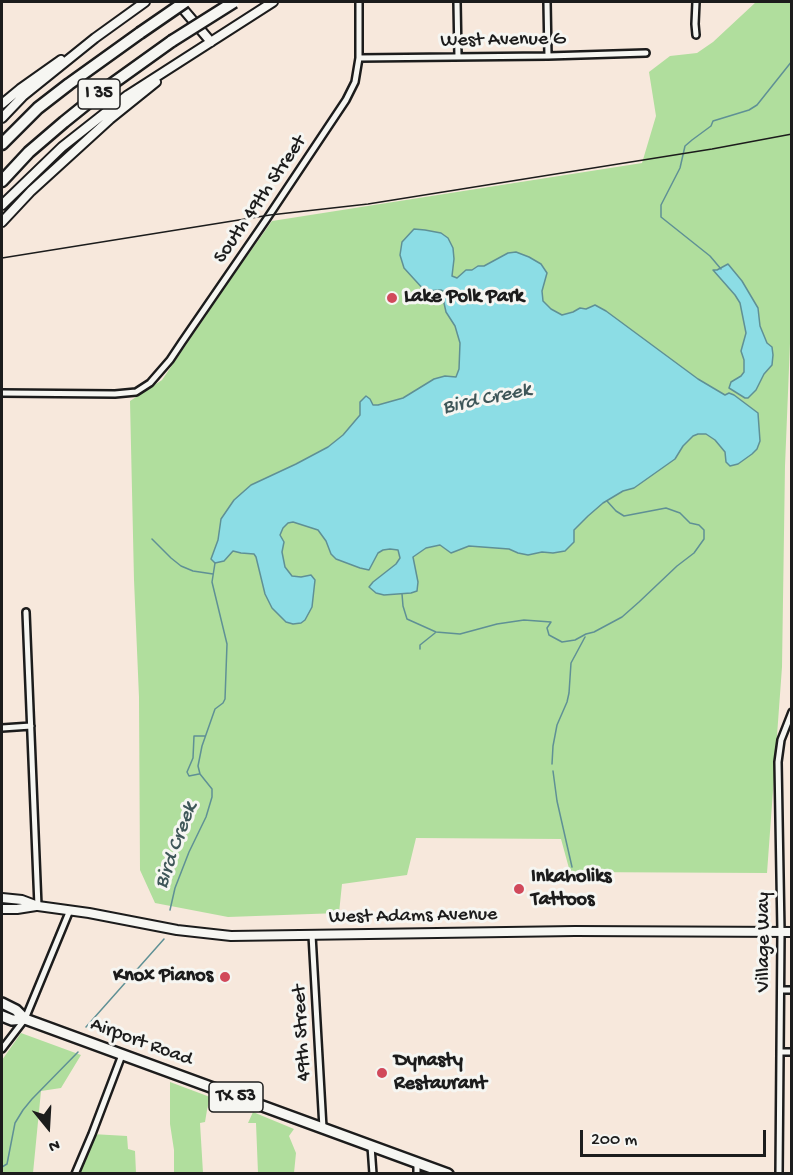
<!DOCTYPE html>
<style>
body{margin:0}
#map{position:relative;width:793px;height:1175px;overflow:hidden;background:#f7e8dc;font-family:"Gochi Hand",sans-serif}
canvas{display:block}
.frame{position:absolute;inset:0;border:3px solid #1c1c1c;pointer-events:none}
.north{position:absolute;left:18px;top:1097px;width:60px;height:60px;-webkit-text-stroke:4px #f6f6f2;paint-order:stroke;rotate:162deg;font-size:16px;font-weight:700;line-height:24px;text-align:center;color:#1c1c1c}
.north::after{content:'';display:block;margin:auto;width:21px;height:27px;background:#1c1c1c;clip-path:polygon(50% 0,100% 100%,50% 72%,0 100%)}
.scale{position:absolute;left:580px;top:1130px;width:186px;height:27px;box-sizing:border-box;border:3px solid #1c1c1c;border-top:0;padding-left:8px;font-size:18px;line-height:21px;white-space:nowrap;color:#1c1c1c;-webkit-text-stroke:4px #f6f6f2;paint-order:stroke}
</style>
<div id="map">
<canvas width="793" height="1175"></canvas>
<div class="frame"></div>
<div class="north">N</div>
<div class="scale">200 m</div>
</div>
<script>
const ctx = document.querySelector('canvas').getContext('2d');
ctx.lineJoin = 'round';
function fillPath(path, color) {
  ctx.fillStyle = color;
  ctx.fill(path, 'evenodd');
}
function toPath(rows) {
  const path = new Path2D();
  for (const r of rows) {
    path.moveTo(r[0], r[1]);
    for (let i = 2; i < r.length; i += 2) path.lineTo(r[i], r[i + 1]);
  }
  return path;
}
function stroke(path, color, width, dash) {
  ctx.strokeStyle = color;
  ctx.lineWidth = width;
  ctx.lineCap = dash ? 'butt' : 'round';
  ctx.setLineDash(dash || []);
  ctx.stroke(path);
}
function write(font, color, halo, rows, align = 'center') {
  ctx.font = font + ' "Gochi Hand",sans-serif';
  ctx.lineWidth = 6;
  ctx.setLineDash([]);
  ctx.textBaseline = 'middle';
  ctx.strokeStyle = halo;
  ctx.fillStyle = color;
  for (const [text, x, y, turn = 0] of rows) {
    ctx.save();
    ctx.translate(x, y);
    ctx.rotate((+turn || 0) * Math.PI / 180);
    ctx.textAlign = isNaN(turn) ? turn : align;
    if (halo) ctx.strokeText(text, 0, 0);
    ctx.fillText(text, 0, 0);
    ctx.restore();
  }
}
fillPath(toPath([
 [756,2,791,2,792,128,790,129,792,294,785,466,782,667,767,873,570,872,561,839,416,838,407,875,342,884,339,913,228,917,155,903,140,870,139,697,134,580,130,401,162,380,235,273,272,221,642,163,656,116,649,72,670,56,697,53,713,42],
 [21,1033,81,1055,61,1088,41,1091,33,1173,2,1173,2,1060],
 [170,1082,210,1097,207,1110,205,1122,200,1123,203,1173,174,1173,174,1150,170,1124],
 [253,1112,294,1129,289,1136,296,1153,294,1173,258,1173,256,1123,248,1123],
 [92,1134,127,1136,128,1149,135,1151,136,1173,75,1174]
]), '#b0de9d');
const water = toPath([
 [414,229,425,230,441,233,448,238,453,248,454,259,452,276,457,278,466,270,472,270,478,266,484,266,508,253,516,252,529,257,541,264,547,273,542,291,543,301,551,309,562,315,573,312,580,308,586,309,595,305,606,311,698,379,725,395,729,393,734,395,758,413,760,441,757,449,752,454,738,464,730,466,726,462,725,452,715,440,706,434,698,434,693,436,683,446,675,459,634,488,623,491,603,503,588,516,574,530,574,542,565,551,553,553,542,552,528,555,518,553,509,549,469,546,451,553,440,545,426,548,413,557,418,582,417,591,411,593,384,595,376,593,369,587,373,582,396,564,400,558,398,550,390,549,383,550,378,553,369,570,360,568,336,559,331,554,326,541,318,530,293,522,288,523,283,528,280,535,284,542,282,552,285,567,292,576,301,577,311,575,315,580,312,607,305,620,301,623,293,624,286,622,272,608,265,594,256,557,254,554,241,553,233,551,224,561,215,563,211,559,218,540,221,519,234,500,251,485,296,464,328,447,343,435,360,415,360,402,366,396,370,399,373,405,378,405,403,398,434,379,445,376,456,377,459,369,460,343,455,326,446,312,444,303,445,292,441,290,425,291,404,268,400,255,402,242,414,229],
 [728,264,742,281,758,308,760,326,767,343,772,347,773,355,772,365,764,374,756,390,748,398,745,398,729,388,731,382,741,376,744,372,744,360,741,351,746,333,740,303,735,295,713,270,717,270,728,264]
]);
fillPath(water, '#8cdde5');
stroke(water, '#5f9095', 1.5);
stroke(toPath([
 [721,269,710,256,661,217,661,205,680,168,685,146,692,140,711,126,713,121,749,110,757,105,792,61],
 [152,539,171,558,181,566,193,571,213,574],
 [402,594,403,606,407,619,436,632,460,634,497,624,524,620,551,622,547,628,549,635,562,642,575,640,586,634,594,632,622,617,639,602,677,566,694,553,704,539,704,530,699,525,690,523,680,513,666,508,624,516,616,511,607,501],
 [420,649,420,645,435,633],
 [552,764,553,746,557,725,567,702,569,693,571,663,585,637],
 [553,771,557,801,572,867],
 [199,774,189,776,187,772,193,758,194,736,205,736],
 [170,910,175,888,189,852,206,817,212,797,212,789,200,774,198,766,202,746,215,709,223,703,225,699,227,644,212,582,215,563],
 [86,1027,164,939],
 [2,1167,7,1164,15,1123,23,1110,32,1099,78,1052]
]), '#5f9095', 1.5);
const minor = toPath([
 [457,2,458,57],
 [547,2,548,56],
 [696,35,695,24,696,2],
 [359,58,548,56,646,53],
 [2,393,115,394,136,392,150,383,170,360,182,342,266,220,346,100,355,82,359,58,359,2],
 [26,612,38,906],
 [2,728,31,726],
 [312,935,323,1128],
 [781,990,792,990],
 [2,1049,25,1019,70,910],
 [780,1052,792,1052],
 [371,1146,373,1174],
 [417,1163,417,1174],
 [75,1174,92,1134,122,1055],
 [779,1174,781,932,778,762,781,740,792,712]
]);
const secondary = toPath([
 [178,3,211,42],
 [2,104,20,89,61,60],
 [2,118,23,96,95,38,145,2],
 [2,205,62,147,128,95,273,2],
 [2,222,31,191,110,119,156,82],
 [2,898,22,900,38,906,89,913,177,930,231,936,575,931,792,932],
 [2,909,17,909,36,906]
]);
const primary = toPath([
 [2,1003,16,1010,25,1019],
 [2,1016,12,1020,25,1019,448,1174]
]);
const motorway = toPath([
 [2,144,38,108,69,84,140,33],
 [2,181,29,152,64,122,105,89,172,41]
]);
stroke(minor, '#1c1c1c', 10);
stroke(secondary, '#1c1c1c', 12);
stroke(primary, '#1c1c1c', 14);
stroke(motorway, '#1c1c1c', 15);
stroke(minor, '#f6f6f2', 5);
stroke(secondary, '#f6f6f2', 8);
stroke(primary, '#f6f6f2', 9);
stroke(motorway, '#f6f6f2', 10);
stroke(toPath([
 [2,258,270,215,368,204,712,149,792,134]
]), '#1c1c1c', 1.5);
const motorwayBridge = toPath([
 [140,33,185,2],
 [172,41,234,2]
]);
stroke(motorwayBridge, '#1c1c1c', 15, []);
stroke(motorwayBridge, '#f6f6f2', 10);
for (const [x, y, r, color] of [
 [392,298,6,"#d1495b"],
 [519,889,6,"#d1495b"],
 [225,977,6,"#d1495b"],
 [382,1073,6,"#d1495b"]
]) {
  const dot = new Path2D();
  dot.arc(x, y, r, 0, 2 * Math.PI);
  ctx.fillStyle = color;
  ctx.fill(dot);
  stroke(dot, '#f6f6f2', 2);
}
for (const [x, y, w] of [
 [99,94,42],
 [236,1097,54]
]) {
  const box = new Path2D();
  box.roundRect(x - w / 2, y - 15, w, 30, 4.5);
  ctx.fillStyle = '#f6f6f2';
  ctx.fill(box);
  stroke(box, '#1c1c1c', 1.5);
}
write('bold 18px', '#1c1c1c', null, [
 ["I 35",99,94],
 ["TX 53",236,1097]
]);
write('20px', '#1c1c1c', '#f6f6f2', [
 ["West Avenue G",503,41,-1],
 ["South 49th Street",261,200,-56],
 ["West Adams Avenue",413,917,-1],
 ["Village Way",765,942,-90],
 ["49th Street",303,1033,-93],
 ["Airport Road",141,1043,20]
]);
write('bold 20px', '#1c1c1c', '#f6f6f2', [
 ["Lake Polk Park",404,298],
 ["Inkaholiks",531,878],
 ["Tattoos",531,901],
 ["Knox Pianos",213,977,"right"],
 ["Dynasty",394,1062],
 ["Restaurant",394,1085]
], 'left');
write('italic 21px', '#3e5658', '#f6f6f2', [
 ["Bird Creek",487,400,-12],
 ["Bird Creek",177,846,-70]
]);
</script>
